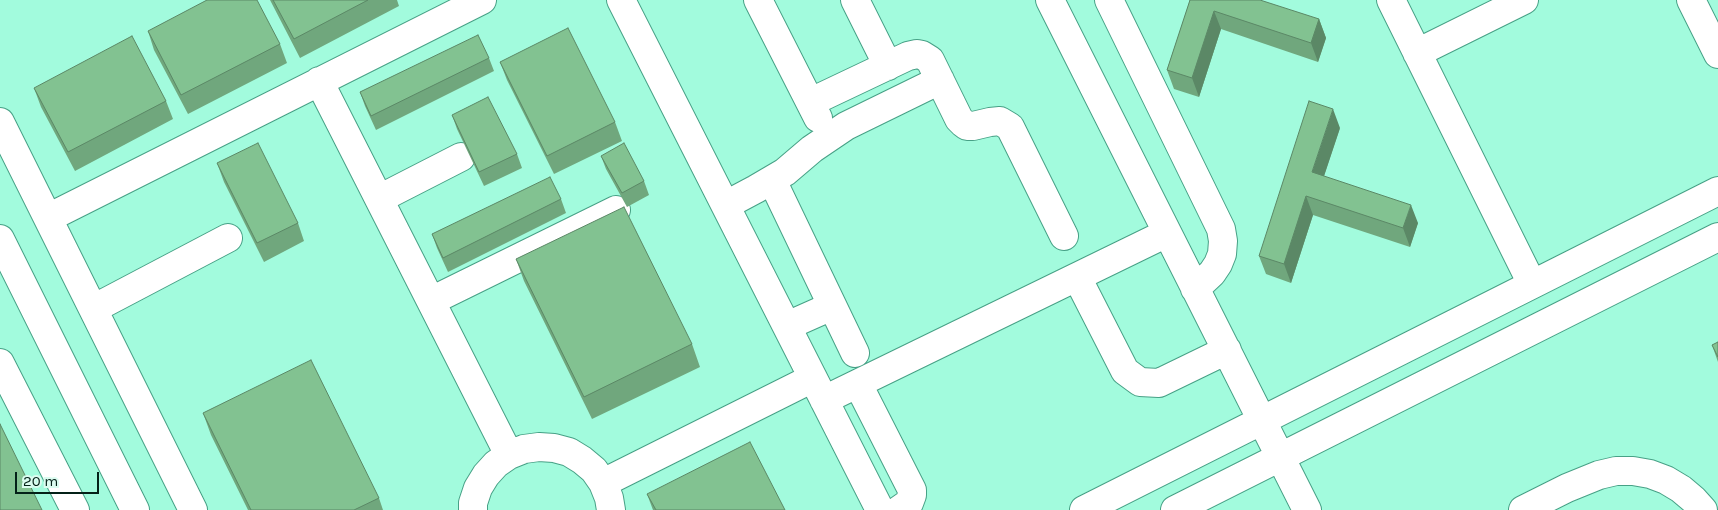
<!DOCTYPE html>
<style>
body{margin:0}
#map{position:relative;width:1718px;height:510px;overflow:hidden;background:#a2fbdd;font-family:Karla,sans-serif}
canvas{display:block}
.scale{position:absolute;left:15px;top:472px;width:84px;height:22px;box-sizing:border-box;border:2px solid #042118;border-top:0;padding-left:6px;font-size:15px;line-height:18px;white-space:nowrap;color:#042118;-webkit-text-stroke:4px #dbfcf0;paint-order:stroke}
</style>
<div id="map">
<canvas width="1718" height="510"></canvas>
<div class="scale">20 m</div>
</div>
<script>
const ctx = document.querySelector('canvas').getContext('2d');
ctx.lineJoin = 'round';
function toPath(rows) {
  const path = new Path2D();
  for (const r of rows) {
    path.moveTo(r[0], r[1]);
    for (let i = 2; i < r.length; i += 2) path.lineTo(r[i], r[i + 1]);
  }
  return path;
}
function stroke(path, color, width, dash) {
  ctx.strokeStyle = color;
  ctx.lineWidth = width;
  ctx.lineCap = dash ? 'butt' : 'round';
  ctx.setLineDash(dash || []);
  ctx.stroke(path);
}
function fillPath(path, color) {
  ctx.fillStyle = color;
  ctx.fill(path, 'evenodd');
}
const minor = toPath([
 [621,0,880,510],
 [758,0,818,118],
 [855,0,888,66],
 [1050,0,1307,510],
 [1109,0,1221,229,1223,241,1222,254,1218,264,1212,273,1195,289],
 [1391,0,1532,284],
 [1691,0,1718,54],
 [1417,53,1524,0],
 [319,81,509,455],
 [811,102,908,56,917,54,922,55,930,60,959,119,963,123,967,126,973,126,990,122,1000,121,1010,127,1064,236],
 [0,122,193,510],
 [772,180,855,353],
 [379,199,461,157],
 [726,205,756,189,785,172,812,149,846,126,940,80],
 [48,218,482,0],
 [0,239,135,510],
 [1077,277,1125,371,1140,382,1159,383,1227,350],
 [431,301,616,210],
 [93,309,228,238],
 [787,326,832,306],
 [0,363,75,510],
 [858,384,912,490,912,495,909,503,899,510],
 [824,400,1167,233],
 [603,483,813,378],
 [473,510,473,503,478,488,486,475,496,464,509,455,524,449,539,447,554,448,569,452,582,460,594,470,603,483,609,498,611,510],
 [1084,510,1718,191],
 [1175,510,1718,237],
 [1523,510,1567,488,1599,475,1616,471,1633,471,1650,474,1666,480,1681,489,1694,500,1703,510]
]);
stroke(minor, '#47a186', 30);
stroke(minor, '#fff', 28);
fillPath(toPath([
 [270,0,397,0,399,6,300,58],
 [1190,0,1319,19,1326,38,1318,62,1221,29,1199,97,1174,89,1167,70],
 [148,31,280,44,287,63,188,114,154,50],
 [489,58,494,71,376,130,365,106,360,92],
 [500,62,615,122,622,141,554,174,507,80],
 [34,88,166,101,173,119,75,171,41,107],
 [452,115,517,154,522,168,484,186,457,129],
 [1340,128,1324,176,1418,223,1410,247,1313,215,1291,283,1266,274,1259,256],
 [601,156,644,181,649,195,627,207,606,169],
 [217,163,298,223,304,241,264,262,224,182],
 [561,199,566,213,448,272,437,248,432,234],
 [516,259,692,344,700,367,592,419,524,281],
 [1718,342,1718,362,1712,345],
 [203,413,379,498,383,510,248,510,211,435],
 [647,494,785,510,653,510]
]), '#70a77d');
fillPath(toPath([
 [1214,11,1221,29,1199,97,1192,78],
 [1319,19,1326,38,1318,62,1311,43],
 [1333,109,1340,128,1319,191,1312,172],
 [1306,196,1313,215,1291,283,1284,264],
 [1411,205,1418,223,1410,247,1403,228]
]), '#5b8866');
const building = toPath([
 [207,0,257,0,280,44,181,95,148,31,207,0],
 [273,0,368,0,294,39,273,0],
 [1190,0,1260,0,1319,19,1311,43,1214,11,1192,78,1167,70,1190,0],
 [568,28,615,122,547,156,500,62,568,28],
 [478,35,489,58,371,116,360,92,478,35],
 [132,36,166,101,68,152,34,88,132,36],
 [488,97,517,154,479,172,452,115,488,97],
 [1309,101,1333,109,1312,172,1411,205,1403,228,1306,196,1284,264,1259,256,1309,101],
 [258,143,298,223,257,243,217,163,258,143],
 [624,143,644,181,622,193,601,156,624,143],
 [550,177,561,199,443,258,432,234,550,177],
 [624,207,692,344,584,397,516,259,624,207],
 [1718,342,1718,357,1712,345,1718,342],
 [311,360,379,498,354,510,251,510,203,413,311,360],
 [0,424,42,510,0,510,0,424],
 [750,442,785,510,656,510,647,494,750,442]
]);
fillPath(building, '#82c291');
stroke(building, '#5b8866', 1);
</script>
